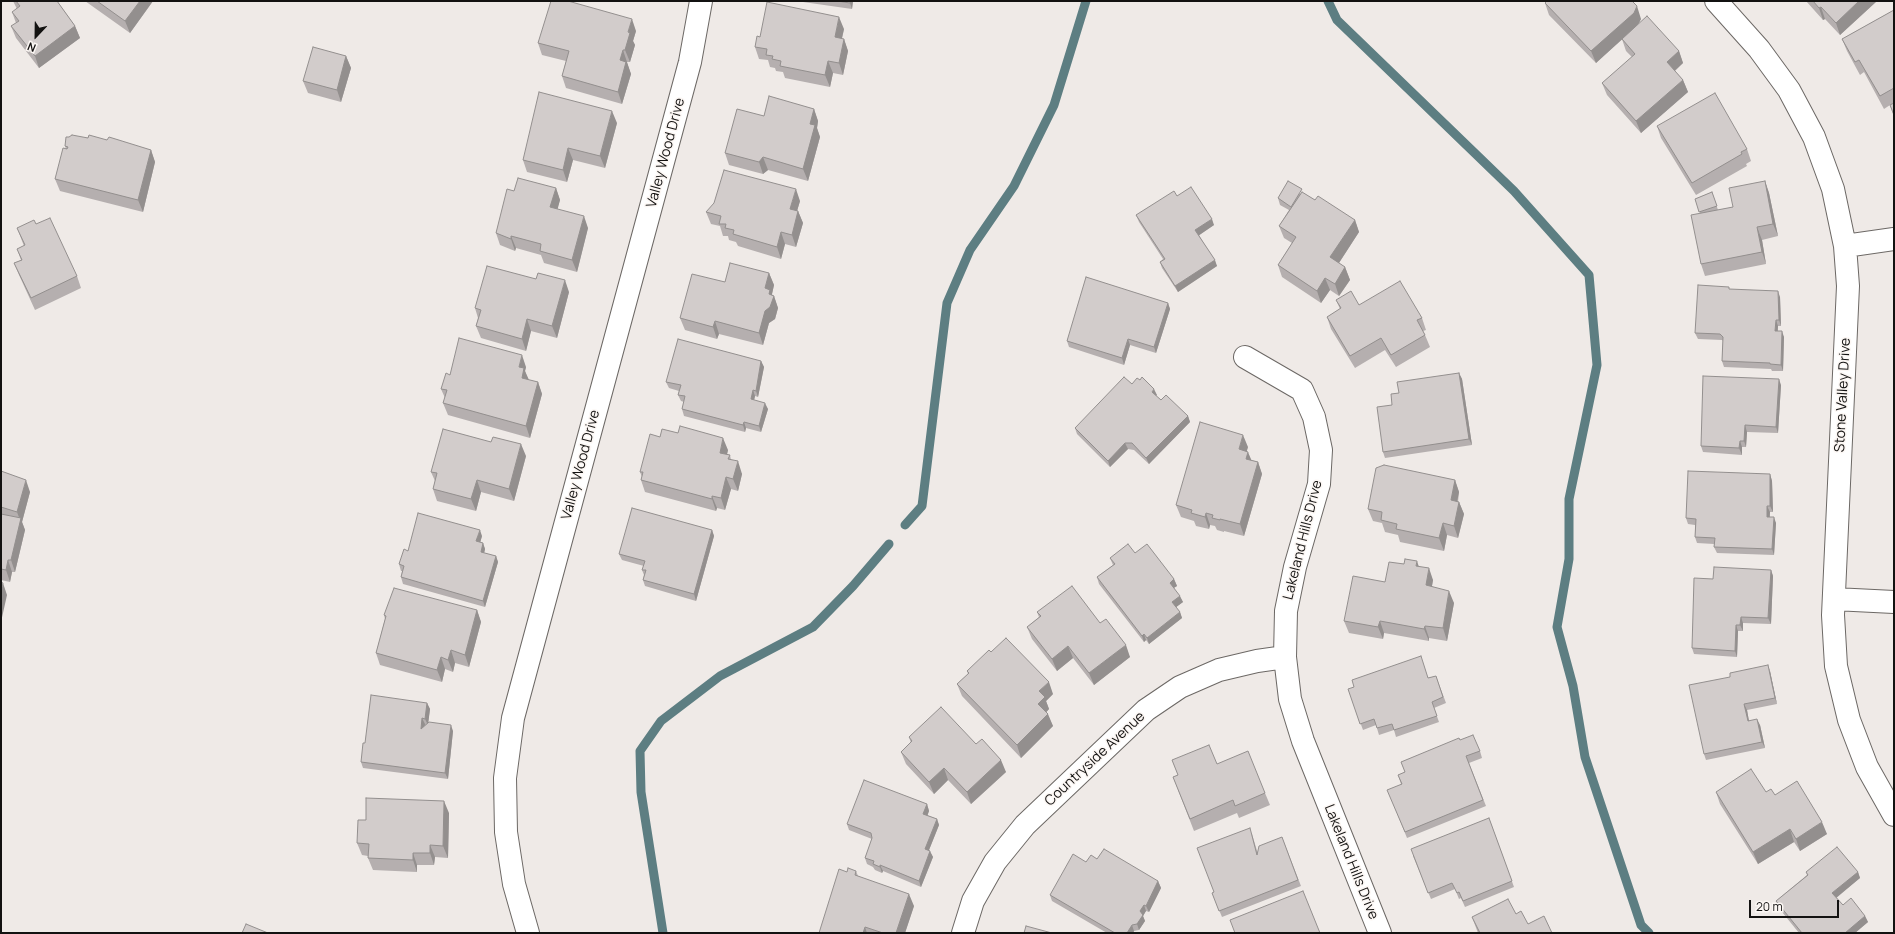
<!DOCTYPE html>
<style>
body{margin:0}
#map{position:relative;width:1895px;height:934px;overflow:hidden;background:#efeae7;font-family:Manrope,sans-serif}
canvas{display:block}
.frame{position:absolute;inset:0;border:2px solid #131211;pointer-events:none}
.north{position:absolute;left:16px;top:16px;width:40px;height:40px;-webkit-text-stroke:3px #fcf7f4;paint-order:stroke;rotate:202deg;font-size:11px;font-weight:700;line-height:16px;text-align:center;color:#131211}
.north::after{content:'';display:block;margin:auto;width:14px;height:18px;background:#131211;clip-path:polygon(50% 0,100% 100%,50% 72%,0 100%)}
.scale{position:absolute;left:1749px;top:900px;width:90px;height:18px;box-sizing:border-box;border:2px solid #131211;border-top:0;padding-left:5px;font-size:12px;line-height:14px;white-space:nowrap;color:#131211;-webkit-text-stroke:3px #fcf7f4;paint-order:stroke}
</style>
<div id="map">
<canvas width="1895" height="934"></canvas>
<div class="frame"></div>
<div class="north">N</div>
<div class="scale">20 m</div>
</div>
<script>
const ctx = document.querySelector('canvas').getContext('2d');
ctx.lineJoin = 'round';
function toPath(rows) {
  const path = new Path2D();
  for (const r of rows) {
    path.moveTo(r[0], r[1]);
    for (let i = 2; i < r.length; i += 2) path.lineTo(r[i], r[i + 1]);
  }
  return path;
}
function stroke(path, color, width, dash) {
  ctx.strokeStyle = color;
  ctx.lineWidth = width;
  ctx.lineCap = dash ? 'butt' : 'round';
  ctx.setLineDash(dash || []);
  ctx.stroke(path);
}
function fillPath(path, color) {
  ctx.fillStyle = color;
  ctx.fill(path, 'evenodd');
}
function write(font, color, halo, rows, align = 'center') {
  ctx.font = font + ' Manrope,sans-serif';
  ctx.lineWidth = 3;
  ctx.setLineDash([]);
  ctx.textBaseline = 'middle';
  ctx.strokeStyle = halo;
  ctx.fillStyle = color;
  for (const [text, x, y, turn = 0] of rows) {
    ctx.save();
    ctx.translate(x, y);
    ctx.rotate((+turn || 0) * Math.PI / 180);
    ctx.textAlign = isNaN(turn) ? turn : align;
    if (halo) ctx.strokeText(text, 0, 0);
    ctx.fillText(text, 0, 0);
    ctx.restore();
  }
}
stroke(toPath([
 [1328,1,1337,20,1514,191,1589,275,1597,365,1569,499,1569,559,1557,627,1573,686,1585,757,1641,925,1649,933],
 [905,525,922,506,947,303,970,250,1014,186,1054,105,1086,1],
 [663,933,641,792,640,751,661,721,720,676,813,627,853,586,889,544]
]), '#5d7e82', 9);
const street = toPath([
 [1716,1,1759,49,1789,90,1814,137,1833,189,1845,246,1848,286,1833,615,1836,666,1849,720,1867,767,1894,815],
 [1845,246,1894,239],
 [1245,357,1302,390,1314,417,1321,450,1319,484,1295,567,1286,611,1285,657,1290,699,1303,741,1380,933],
 [1834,599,1894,602],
 [528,933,514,884,506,832,505,778,513,718,690,62,701,1],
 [963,933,973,901,995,862,1025,825,1146,710,1180,687,1219,670,1257,661,1285,657]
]);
stroke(street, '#6c6865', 24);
stroke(street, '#fff', 22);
fillPath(toPath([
 [13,1,57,1,75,26,80,38,39,68,16,38,11,26,16,23,12,12,17,9],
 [85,1,153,1,130,33],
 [796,1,853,1,852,9],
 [1806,1,1877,1,1840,35,1825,19,1823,20],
 [1545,3,1641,19,1638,24,1679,51,1683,63,1675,71,1683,80,1688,92,1641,133,1607,95,1602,83,1632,57,1626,51,1622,39,1596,63,1549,15],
 [1894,10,1894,117,1890,105,1884,109,1864,72,1860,75,1847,51,1842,39],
 [844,29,842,39,844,39,848,51,843,75,833,73,830,87,785,78,783,72,776,71,775,68,770,67,768,60,759,59,755,47,760,37],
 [636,31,633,41,635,45,630,62,627,62,627,63,631,74,622,104,566,88,562,76,566,61,542,55,538,43],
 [346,56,351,68,341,102,308,93,303,81],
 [814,109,818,121,817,128,820,137,808,181,768,170,763,174,729,165,725,153,764,116],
 [617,123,605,168,573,160,567,182,527,172,523,160],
 [1657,126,1747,149,1751,161,1746,164,1747,166,1696,195,1661,138],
 [69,137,107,140,151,150,155,162,143,212,60,191,55,179,66,149,65,146],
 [1765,181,1769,193,1778,236,1762,240,1766,264,1705,276,1701,264,1700,213,1695,199,1712,192,1718,210,1733,207],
 [556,188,560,200,557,209,588,228,577,272,544,263,541,255,516,248,515,251,500,245,496,233,514,191],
 [1303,193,1315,200,1355,220,1359,232,1339,263,1345,267,1350,280,1339,296,1330,290,1321,303,1282,277,1278,265,1292,243,1284,238,1279,226,1289,210,1280,205,1278,198],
 [1177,196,1214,225,1199,235,1217,266,1178,292,1162,268,1160,262,1163,259,1139,222,1136,215],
 [800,201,797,211,798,211,803,223,796,247,785,244,781,259,738,246,736,242,729,240,728,236,723,236,720,226,711,224,706,212],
 [36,224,77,276,81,288,35,310,19,275,14,263,21,260,17,249,24,246,17,228],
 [769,273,774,285,772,294,772,295,774,296,778,308,775,319,769,323,763,345,719,334,717,339,685,330,680,318,725,282],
 [1729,289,1780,297,1781,326,1778,326,1778,331,1784,337,1783,371,1772,371,1771,369,1724,367,1722,361,1723,341,1722,340,1698,339,1695,333],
 [569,292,557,338,531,331,526,351,481,338,476,326,478,318,475,308],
 [1336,300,1422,318,1426,330,1423,331,1425,335,1430,347,1396,367,1385,350,1355,368,1331,329,1327,317,1340,309],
 [1168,303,1170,309,1156,353,1130,345,1124,365,1069,347,1067,341],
 [761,361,764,367,758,397,755,396,754,400,768,409,761,432,746,428,745,432,684,416,682,409,684,402,681,401,678,395,679,391,669,388,666,382],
 [526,367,525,371,528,380,538,382,542,394,530,438,448,415,443,403,445,398,441,389,450,375],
 [1459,373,1462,379,1472,445,1385,458,1383,452,1392,405,1399,393],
 [1132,384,1157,395,1156,396,1161,400,1188,416,1190,422,1149,464,1134,450,1128,449,1110,467,1077,434,1075,428],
 [1781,385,1778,433,1747,432,1746,447,1742,447,1742,455,1703,452,1701,446],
 [660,437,728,450,727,455,730,455,731,460,742,474,738,491,731,489,725,510,717,508,716,511,645,492,641,480,642,477,640,472],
 [1248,447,1246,451,1251,460,1258,462,1262,474,1244,536,1224,531,1224,532,1217,530,1215,526,1210,525,1209,529,1196,526,1194,521,1181,517,1176,505],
 [526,456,514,501,481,492,476,511,437,501,433,489,435,481,431,472],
 [1,471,30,492,22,522,25,530,15,572,12,572,10,582,1,580],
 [1770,474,1772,481,1773,512,1770,512,1770,517,1776,523,1774,555,1717,553,1714,547,1714,544,1697,543,1695,537,1695,525,1688,524,1686,518],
 [1455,480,1459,492,1458,502,1459,502,1464,514,1458,538,1447,535,1444,551,1400,542,1398,535,1385,532,1382,523,1373,521,1368,509],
 [712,530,714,536,696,601,645,586,643,580,644,575,642,570,644,566,622,560,619,554],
 [482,536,480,542,483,543,485,549,484,553,496,556,498,562,485,607,403,584,401,577,402,571,401,571,399,564,408,551],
 [1135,553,1174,579,1177,586,1174,588,1183,602,1176,607,1180,612,1182,618,1149,644,1146,640,1144,642,1099,584,1097,577,1113,565,1110,558],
 [1419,566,1433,580,1432,586,1454,603,1447,641,1429,638,1429,641,1384,633,1383,639,1349,633,1344,621,1385,582],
 [1771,570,1773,576,1771,624,1743,623,1743,631,1738,631,1737,657,1694,654,1692,648,1713,579],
 [477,610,481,622,469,667,455,663,453,672,445,669,442,682,380,665,376,653,385,619,384,615],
 [1037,612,1100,623,1130,657,1094,685,1073,658,1057,671,1032,639,1027,627,1039,617],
 [967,671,1053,694,1046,701,1049,709,1046,712,1053,726,1021,758,962,696,957,684,968,674],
 [1770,671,1777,704,1747,710,1749,721,1760,725,1765,748,1706,760,1704,754],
 [1436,676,1446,703,1434,708,1439,722,1396,737,1394,730,1379,735,1376,725,1363,730,1348,689,1428,678],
 [427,703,430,709,428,723,453,731,448,779,363,768,361,762],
 [909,737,976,744,1006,772,971,804,948,780,934,794,906,764,901,752,911,743],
 [1460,740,1480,751,1482,758,1469,763,1486,806,1407,838,1390,796,1401,784,1398,775,1405,772,1401,762],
 [1172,760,1217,764,1265,793,1270,805,1239,818,1237,813,1194,831,1173,777,1178,775],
 [1716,792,1766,792,1775,795,1827,834,1800,851,1794,842,1758,864,1720,804],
 [927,804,929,811,927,815,937,819,939,825,929,850,933,857,921,887,883,871,882,873,875,870,873,867,867,864,865,858,872,839,849,830,847,824],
 [449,813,448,858,435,857,434,865,417,865,417,872,373,870,368,858,368,856,362,855,357,843,366,820],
 [1489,818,1514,887,1465,907,1461,898,1459,899,1455,889,1431,899,1413,856],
 [1252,834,1258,854,1282,837,1301,886,1222,917,1212,893,1214,892],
 [1097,859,1158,881,1161,888,1149,912,1146,911,1143,916,1145,921,1139,930,1134,931,1133,933,1107,933,1052,901,1050,895,1086,862],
 [856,871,858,876,914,906,905,933,819,933,847,872],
 [1806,872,1858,872,1860,878,1836,897,1843,905,1865,916,1868,922,1855,933,1799,933,1778,907,1776,901,1807,875],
 [1516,914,1528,924,1552,933,1478,933,1472,917]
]), '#b5afaf');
fillPath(toPath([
 [140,1,153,1,130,33,125,21],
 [850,1,853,1,852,9,850,3],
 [1859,1,1877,1,1840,35,1836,23],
 [1637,6,1641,19,1638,25,1596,63,1591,51],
 [1821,7,1825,19,1823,20,1819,8],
 [839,17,844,29,839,50,835,37],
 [632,19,636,31,633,41,635,45,630,62,625,50,628,32],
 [75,26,80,38,39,68,35,56],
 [844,39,848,51,843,75,839,63],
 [623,50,631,74,622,104,618,92,620,60],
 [1679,51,1683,63,1671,74,1667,62],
 [346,56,351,68,341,102,337,90],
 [828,61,833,73,830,87,825,75],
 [1683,80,1688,92,1641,133,1636,121],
 [814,109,818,121,817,128,820,137,808,181,803,169,810,124],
 [612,111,617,123,605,168,600,156],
 [568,148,573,160,567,182,563,170],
 [151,150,155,162,143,212,138,200],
 [763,157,768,170,763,174,759,162],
 [1765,181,1769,193,1778,236,1773,224],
 [556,188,560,200,555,219,550,207],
 [796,189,800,201,794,221,790,209],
 [798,211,803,223,796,247,792,235],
 [584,216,588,228,577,272,572,260],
 [1212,219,1214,225,1198,236,1195,230],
 [1355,220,1359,232,1335,269,1330,257],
 [1757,227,1762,240,1766,264,1762,252],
 [781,232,785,244,781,259,777,247],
 [511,236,516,248,515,251,511,239],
 [1215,260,1217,266,1178,292,1175,286],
 [1345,267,1350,280,1339,296,1335,284],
 [769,273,774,285,772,294,773,298,774,296,778,308,775,319,769,323,763,345,759,333,765,288],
 [1325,278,1330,290,1321,303,1317,291],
 [565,280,569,292,557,338,552,326],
 [1778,291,1780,297,1781,326,1779,320],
 [1168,303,1170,309,1156,353,1154,347],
 [527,319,531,331,526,351,522,339],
 [1776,320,1778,326,1777,337,1775,331],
 [715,321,719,334,717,339,713,327],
 [1782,331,1784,337,1783,371,1781,365],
 [1128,339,1130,345,1124,365,1122,358],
 [522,355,526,367,525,371,529,380,522,378,519,367],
 [761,361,764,367,758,397,756,391],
 [1459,373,1462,379,1472,445,1469,439],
 [1779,379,1781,385,1778,433,1776,427],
 [538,382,542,394,530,438,526,426],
 [1154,389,1157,395,1154,398,1152,392],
 [753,390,755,396,753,405,751,399],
 [765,403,768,409,761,432,759,426],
 [1188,416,1190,422,1149,464,1146,458],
 [744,422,746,428,745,432,743,425],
 [1745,425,1747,432,1746,447,1744,441],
 [1243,435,1248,447,1244,461,1239,449],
 [723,438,728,450,724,465,720,453],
 [1740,441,1742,447,1742,455,1739,448],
 [1125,443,1128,449,1110,467,1108,461],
 [521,444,526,456,514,501,509,489],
 [1248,452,1253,464,1246,459],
 [738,461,742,474,738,491,733,479],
 [1258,462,1262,474,1244,536,1240,524],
 [1770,474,1772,481,1773,512,1770,506],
 [726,477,731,489,725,510,721,498],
 [26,480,30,492,22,522,25,530,15,572,11,560,20,520,17,512],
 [477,480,481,492,476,511,471,499],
 [1455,480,1459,492,1455,512,1451,500],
 [712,496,717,508,716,511,712,499],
 [1459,502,1464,514,1458,538,1454,526],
 [1767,506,1770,512,1769,523,1767,517],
 [1206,513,1210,525,1209,529,1205,517],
 [1774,517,1776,523,1774,555,1772,549],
 [1443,523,1447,535,1444,551,1439,538],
 [480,530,482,536,479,547,476,541],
 [712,530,714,536,696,601,694,594],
 [483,543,485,549,483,558,481,552],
 [496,556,498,562,485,607,483,601],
 [8,560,12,572,10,582,6,570],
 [1417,561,1421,573,1416,566],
 [1429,568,1433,580,1430,597,1426,585],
 [1771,570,1773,576,1771,624,1768,618],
 [1174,579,1177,586,1172,589,1170,583],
 [3,583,7,595,1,622,1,591],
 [1449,591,1454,603,1447,641,1443,628],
 [1180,596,1183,602,1175,608,1172,602],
 [477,610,481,622,469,667,465,655],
 [1180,612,1182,618,1149,644,1147,638],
 [1741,617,1743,623,1743,631,1740,625],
 [1380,621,1384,633,1383,639,1378,627],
 [1736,625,1738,631,1737,657,1735,651],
 [1425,626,1429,638,1429,641,1424,629],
 [1144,634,1146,640,1144,642,1142,636],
 [1126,645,1130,657,1094,685,1089,673],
 [1068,646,1073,658,1057,671,1052,659],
 [451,650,455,663,453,672,448,660],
 [441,657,445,669,442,682,437,670],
 [1768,665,1770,671,1777,704,1775,698],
 [1049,682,1053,694,1046,701,1049,709,1043,716,1038,704,1039,691],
 [427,703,430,709,428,725,425,719],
 [1744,704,1747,710,1750,727,1748,721],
 [1048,714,1053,726,1021,758,1017,745],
 [422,718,425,724,423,735,421,729],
 [1757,719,1760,725,1765,748,1762,742],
 [451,725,453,731,448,779,445,773],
 [1001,760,1006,772,971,804,967,792],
 [944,768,948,780,934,794,929,782],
 [444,801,449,813,448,858,443,846],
 [927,804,929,811,926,820,923,814],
 [937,819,939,825,927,855,925,849],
 [1822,822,1827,834,1800,851,1796,839],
 [1790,829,1794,842,1758,864,1753,852],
 [430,845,435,857,434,865,430,853],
 [930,851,933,857,921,887,919,881],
 [413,853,417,865,417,872,413,860],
 [880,865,883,871,882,873,880,867],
 [1858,872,1860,878,1835,899,1832,893],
 [1158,881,1161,888,1149,912,1146,906],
 [909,894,914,906,905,933,896,933],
 [1144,905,1146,911,1143,916,1145,921,1139,930,1137,924,1140,911],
 [1865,916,1868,922,1855,933,1845,933],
 [1132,925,1134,931,1133,933,1127,933],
 [865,927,867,933,863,933]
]), '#938f8e');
const building = toPath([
 [16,1,57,1,75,26,35,56,11,26,19,21,12,12,20,6,16,1],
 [97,1,140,1,125,21,97,1],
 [551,1,568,1,632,19,628,32,630,33,625,50,623,50,620,60,626,62,618,92,562,76,569,51,538,43,551,1],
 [837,1,850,1,850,3,837,1],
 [1547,1,1632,1,1637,6,1634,13,1591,51,1545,3,1547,1],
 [1813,1,1859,1,1836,23,1821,7,1819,8,1813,1],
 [767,2,839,17,835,37,844,39,839,63,828,61,825,75,780,66,781,61,772,59,773,56,766,55,767,49,755,47,757,36,760,37,767,2],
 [1894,10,1894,88,1880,96,1859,60,1855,62,1842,39,1894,10],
 [1647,16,1679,51,1667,62,1683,80,1636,121,1602,83,1635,54,1622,39,1647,16],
 [313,47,346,56,337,90,303,81,313,47],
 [539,92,612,111,600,156,568,148,563,170,523,160,539,92],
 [1715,93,1747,149,1741,152,1742,154,1692,183,1657,126,1715,93],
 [769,96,814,109,810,124,815,125,803,169,763,157,759,162,725,153,737,109,764,116,769,96],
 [1894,103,1894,115,1890,105,1894,103],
 [72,135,88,138,89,135,107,140,109,137,151,150,138,200,55,179,63,148,67,149,68,147,65,146,66,137,69,137,72,135],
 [724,170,796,189,790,209,798,211,792,235,781,232,777,247,733,234,734,230,725,228,726,224,719,224,721,216,706,212,714,203,724,170],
 [518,178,556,188,550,207,584,216,572,260,540,251,541,244,511,236,511,239,496,233,507,189,514,191,518,178],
 [1288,181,1302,189,1291,207,1278,198,1288,181],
 [1765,181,1773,224,1757,227,1762,252,1701,264,1691,215,1733,207,1729,188,1765,181],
 [1191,187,1212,219,1195,230,1215,260,1175,286,1160,262,1165,259,1136,215,1174,191,1177,196,1191,187],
 [1302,192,1315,200,1318,196,1355,220,1330,257,1345,267,1335,284,1325,278,1317,291,1278,265,1296,237,1279,226,1302,192],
 [1712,192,1717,206,1699,212,1695,199,1712,192],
 [50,218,77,276,31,298,14,263,22,260,17,249,25,245,17,228,34,220,36,224,50,218],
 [730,263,769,273,765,288,770,290,769,294,774,296,770,307,765,311,759,333,715,321,713,327,680,318,692,274,725,282,730,263],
 [487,266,536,279,538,273,565,280,552,326,527,319,522,339,476,326,481,310,475,308,487,266],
 [1086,277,1168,303,1154,347,1128,339,1122,358,1067,341,1086,277],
 [1400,281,1422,318,1417,320,1425,335,1391,355,1381,338,1350,356,1327,317,1341,308,1336,300,1351,291,1359,305,1400,281],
 [1698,285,1729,287,1729,289,1778,291,1779,320,1776,320,1775,331,1782,331,1781,365,1770,364,1770,363,1722,361,1723,337,1720,334,1695,333,1698,285],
 [459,338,522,355,519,367,524,368,522,378,538,382,526,426,443,403,447,390,441,389,446,373,450,375,459,338],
 [678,339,761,361,756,391,753,390,751,399,765,403,759,426,744,422,743,425,682,409,685,396,678,395,681,385,666,382,678,339],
 [1459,373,1469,439,1383,452,1377,407,1392,405,1391,394,1399,393,1397,382,1459,373],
 [1703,376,1779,379,1776,427,1745,425,1744,441,1740,441,1739,448,1701,446,1703,376],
 [1124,377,1132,384,1137,378,1140,380,1142,377,1154,389,1152,392,1161,400,1166,395,1188,416,1146,458,1132,443,1125,443,1108,461,1075,428,1124,377],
 [1200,422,1243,435,1239,449,1248,452,1246,459,1258,462,1240,524,1220,519,1220,520,1212,518,1213,515,1206,513,1205,517,1191,513,1192,510,1176,505,1200,422],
 [680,426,723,438,720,453,730,455,728,459,738,461,733,479,726,477,721,498,712,496,712,499,641,480,643,472,640,472,650,434,660,437,662,429,678,433,680,426],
 [443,429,491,442,493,437,521,444,509,489,477,480,471,499,433,489,437,473,431,472,443,429],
 [1384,465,1455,480,1451,500,1459,502,1454,526,1443,523,1439,538,1396,529,1397,524,1381,520,1382,512,1368,509,1376,468,1384,465],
 [1,471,26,480,17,512,1,507,1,471],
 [1688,471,1770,474,1770,506,1767,506,1767,517,1774,517,1772,549,1714,547,1715,538,1695,537,1696,519,1686,518,1688,471],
 [632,508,712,530,694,594,643,580,646,570,642,570,645,561,619,554,632,508],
 [418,513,480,530,476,541,483,543,481,552,496,556,483,601,401,577,404,566,399,564,404,549,408,551,418,513],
 [1,514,21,518,11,560,8,560,6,570,1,569,1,514],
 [1128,544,1135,553,1147,544,1174,579,1170,583,1180,596,1172,602,1180,612,1147,638,1144,634,1142,636,1097,577,1115,564,1110,558,1128,544],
 [1405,559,1417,561,1416,566,1429,568,1426,585,1449,591,1443,628,1425,626,1424,629,1380,621,1378,627,1344,621,1353,576,1385,582,1389,562,1404,564,1405,559],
 [1714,567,1771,570,1768,618,1741,617,1740,625,1736,625,1735,651,1692,648,1694,578,1713,579,1714,567],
 [1,582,3,583,1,591,1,582],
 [1072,586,1100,623,1106,619,1126,645,1089,673,1068,646,1052,659,1027,627,1041,616,1037,612,1072,586],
 [394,588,477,610,465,655,451,650,448,660,441,657,437,670,376,653,386,616,384,615,394,588],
 [1006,638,1049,682,1039,691,1045,697,1038,704,1048,714,1017,745,957,684,969,673,967,671,989,650,991,652,1006,638],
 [1421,656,1428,678,1436,676,1443,697,1432,702,1437,716,1394,730,1392,724,1377,728,1374,719,1360,724,1348,689,1354,687,1352,680,1421,656],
 [1768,665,1775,698,1744,704,1748,721,1757,719,1762,742,1704,754,1689,685,1730,677,1730,673,1768,665],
 [371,695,427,703,425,719,422,718,421,729,429,722,451,725,445,773,361,762,363,743,365,743,371,695],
 [941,707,976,744,982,739,1001,760,967,792,944,768,929,782,901,752,912,741,909,737,941,707],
 [1473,735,1480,751,1466,756,1483,800,1405,832,1387,790,1402,784,1398,775,1405,772,1401,762,1459,738,1460,740,1473,735],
 [1209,745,1217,764,1248,751,1265,793,1235,806,1233,800,1190,819,1173,777,1178,775,1172,760,1209,745],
 [1751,769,1766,792,1771,789,1775,795,1797,781,1822,822,1796,839,1790,829,1753,852,1716,792,1751,769],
 [864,780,927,804,923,814,937,819,925,849,930,851,919,881,880,865,880,867,873,864,874,861,865,858,872,838,871,833,847,824,864,780],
 [366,798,444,801,443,846,430,845,430,853,413,853,413,860,368,858,369,844,357,843,358,820,366,820,366,798],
 [1489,818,1512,881,1463,901,1459,892,1457,893,1452,883,1428,893,1411,849,1489,818],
 [1250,828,1257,855,1259,846,1282,837,1298,880,1219,911,1212,893,1214,892,1197,848,1250,828],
 [1837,847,1858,872,1832,893,1843,905,1851,898,1865,916,1845,933,1802,933,1776,901,1808,875,1806,872,1837,847],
 [1104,849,1158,881,1146,906,1144,905,1140,911,1143,915,1137,924,1132,925,1127,933,1115,933,1050,895,1073,854,1086,862,1091,855,1097,859,1104,849],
 [848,868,856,871,855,875,909,894,896,933,883,933,865,927,863,933,819,933,839,869,847,872,848,868],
 [1303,891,1320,933,1235,933,1230,920,1303,891],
 [1508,899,1516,914,1521,911,1528,924,1544,916,1552,933,1480,933,1472,917,1508,899],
 [246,924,268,933,242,933,246,924],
 [1026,926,1052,933,1024,933,1026,926]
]);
fillPath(building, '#d2cccb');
stroke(building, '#938f8e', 1);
write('14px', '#131211', '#fcf7f4', [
 ["Valley Wood Drive",666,153,-75],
 ["Stone Valley Drive",1843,395,-87],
 ["Valley Wood Drive",581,465,-75],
 ["Lakeland Hills Drive",1303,540,-76],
 ["Countryside Avenue",1095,759,-43],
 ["Lakeland Hills Drive",1351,862,68]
]);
</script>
